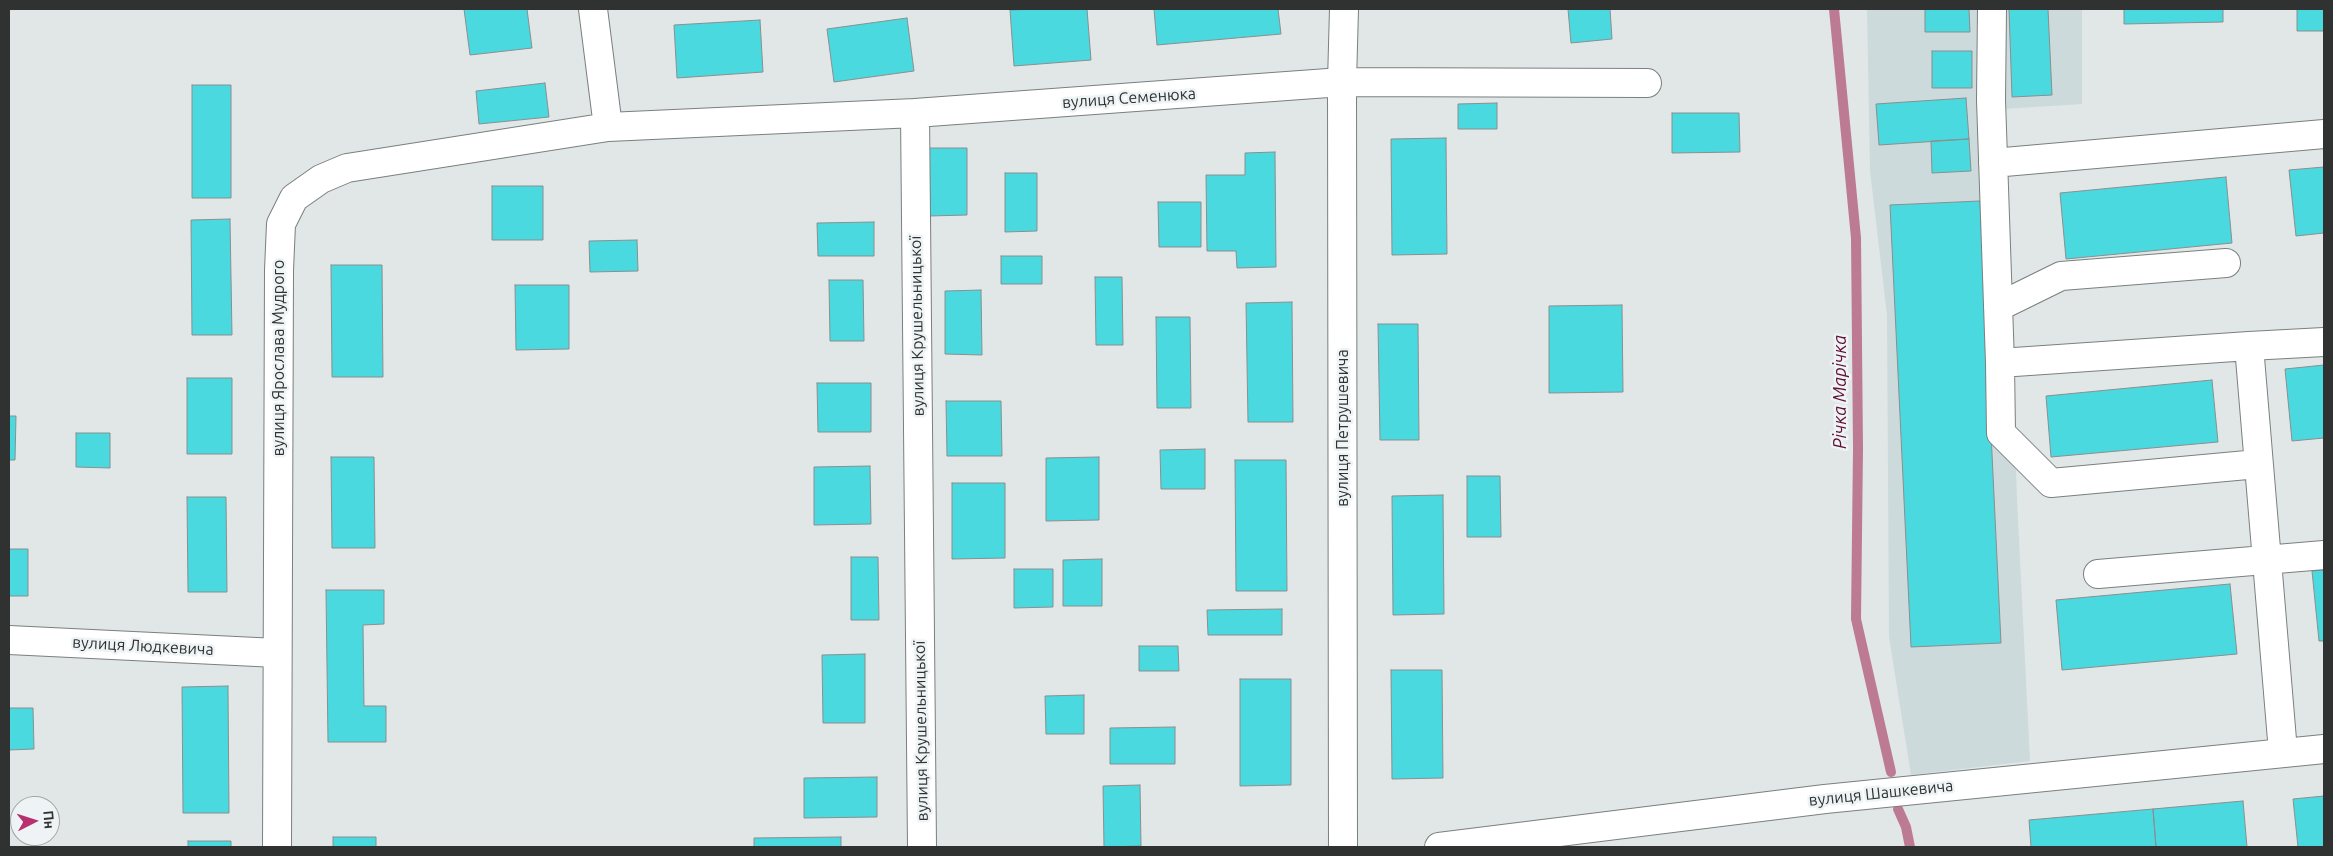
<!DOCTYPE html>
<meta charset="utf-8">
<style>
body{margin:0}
#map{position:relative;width:2333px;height:856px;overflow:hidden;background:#e1e7e7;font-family:Ubuntu,sans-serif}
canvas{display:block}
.frame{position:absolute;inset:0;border:10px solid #303232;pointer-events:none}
.north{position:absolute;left:10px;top:796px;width:50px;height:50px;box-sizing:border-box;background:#eef4f5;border:1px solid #a2a6a7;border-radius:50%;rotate:85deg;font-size:14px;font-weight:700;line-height:20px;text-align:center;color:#303232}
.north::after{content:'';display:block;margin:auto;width:18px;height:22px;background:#b83070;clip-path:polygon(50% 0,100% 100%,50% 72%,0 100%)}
</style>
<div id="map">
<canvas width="2333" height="856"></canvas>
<div class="frame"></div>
<div class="north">Пн</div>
</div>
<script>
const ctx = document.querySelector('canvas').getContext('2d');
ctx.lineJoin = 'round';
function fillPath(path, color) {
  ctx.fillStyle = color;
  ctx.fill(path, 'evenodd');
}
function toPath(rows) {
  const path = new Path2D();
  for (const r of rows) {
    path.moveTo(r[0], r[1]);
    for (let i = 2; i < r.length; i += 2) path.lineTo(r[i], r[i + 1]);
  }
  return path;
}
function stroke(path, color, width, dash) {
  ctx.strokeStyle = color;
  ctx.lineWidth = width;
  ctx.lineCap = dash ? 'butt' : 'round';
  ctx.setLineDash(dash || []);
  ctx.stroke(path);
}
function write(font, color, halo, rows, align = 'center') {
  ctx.font = font + ' Ubuntu,sans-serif';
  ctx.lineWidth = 5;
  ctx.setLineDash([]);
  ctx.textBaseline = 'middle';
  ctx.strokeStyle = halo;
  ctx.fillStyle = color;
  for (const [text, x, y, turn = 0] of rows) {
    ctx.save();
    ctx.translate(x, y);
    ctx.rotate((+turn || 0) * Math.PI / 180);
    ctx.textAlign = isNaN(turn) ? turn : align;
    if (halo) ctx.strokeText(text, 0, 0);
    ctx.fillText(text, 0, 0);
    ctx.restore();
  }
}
fillPath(toPath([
 [1867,9,2082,9,2082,104,2004,109,2017,499,2030,761,1911,775,1889,637,1887,315,1870,171]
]), '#ccdadb');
stroke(toPath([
 [1834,9,1856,238,1858,449,1856,619,1891,772],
 [1898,809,1906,827,1910,847]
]), '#bc7a93', 10);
const building = toPath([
 [464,9,527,9,532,48,470,55,464,9],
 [1040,9,1087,9,1091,60,1014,66,1010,10,1040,9],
 [1154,9,1278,9,1281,34,1157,45,1154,9],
 [1568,9,1610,9,1612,39,1571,43,1568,9],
 [1925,9,1969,9,1970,32,1925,32,1925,9],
 [2009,9,2048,9,2052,95,2012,97,2009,9],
 [2124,9,2223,9,2223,22,2124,24,2124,9],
 [2297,9,2324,9,2324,31,2297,31,2297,9],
 [907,18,914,71,834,82,827,29,907,18],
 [760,20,763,72,677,78,674,25,760,20],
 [1932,51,1972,51,1972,88,1932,88,1932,51],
 [545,83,549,117,479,124,476,91,545,83],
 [192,85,231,85,231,198,192,198,192,85],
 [1966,98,1969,139,1879,145,1876,104,1966,98],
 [1497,103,1497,129,1458,129,1458,104,1497,103],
 [1672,113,1739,113,1740,152,1672,153,1672,113],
 [1446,138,1447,254,1392,255,1391,139,1446,138],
 [1969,139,1971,171,1932,173,1931,141,1969,139],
 [929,148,967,148,967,215,929,216,929,148],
 [1275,152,1276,267,1237,268,1236,251,1207,251,1206,175,1245,175,1245,153,1275,152],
 [2324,167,2324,233,2296,236,2289,170,2324,167],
 [1005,173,1037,173,1037,231,1005,232,1005,173],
 [2226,177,2232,243,2066,259,2060,193,2226,177],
 [492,186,543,186,543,240,492,240,492,186],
 [1980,201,2001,643,1911,647,1890,205,1980,201],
 [1158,202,1201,202,1201,247,1159,247,1158,202],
 [230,219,232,335,192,335,191,220,230,219],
 [874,222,874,256,818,256,817,223,874,222],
 [637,240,638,271,590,272,589,241,637,240],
 [1001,256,1042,256,1042,284,1001,284,1001,256],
 [331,265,382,265,383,377,332,377,331,265],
 [1095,277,1122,277,1123,345,1096,345,1095,277],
 [829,280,863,280,864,341,830,341,829,280],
 [515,285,569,285,569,349,516,350,515,285],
 [981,290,982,355,945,354,945,291,981,290],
 [1292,302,1293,422,1248,422,1246,303,1292,302],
 [1622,305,1623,392,1549,393,1549,306,1622,305],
 [1156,317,1190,317,1191,408,1157,408,1156,317],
 [1378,324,1418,324,1419,440,1380,440,1378,324],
 [2324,365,2324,438,2292,441,2285,369,2324,365],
 [187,378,232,378,232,454,187,454,187,378],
 [2212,380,2218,442,2051,457,2046,396,2212,380],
 [817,383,871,383,871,432,818,432,817,383],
 [946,401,1001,401,1002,456,947,456,946,401],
 [9,416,16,416,15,460,9,460,9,416],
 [76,433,110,433,110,468,76,467,76,433],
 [1205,449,1205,489,1161,489,1160,450,1205,449],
 [331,457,374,457,375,548,332,548,331,457],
 [1099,457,1099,520,1046,521,1046,458,1099,457],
 [1235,460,1286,460,1287,591,1236,591,1235,460],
 [870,466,871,524,814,525,814,467,870,466],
 [1467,476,1500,476,1501,537,1467,537,1467,476],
 [952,483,1005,483,1005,558,952,559,952,483],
 [1443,495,1444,614,1393,615,1392,496,1443,495],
 [187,497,226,497,227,592,188,592,187,497],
 [9,549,28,549,28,596,9,596,9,549],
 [851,557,878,557,879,620,851,620,851,557],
 [1102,559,1102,606,1063,606,1063,560,1102,559],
 [1014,569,1053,569,1053,607,1014,608,1014,569],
 [2324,570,2324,641,2319,641,2312,571,2324,570],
 [2230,584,2237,654,2062,670,2056,600,2230,584],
 [326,590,384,590,384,624,363,625,364,706,386,706,386,742,328,742,326,590],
 [1282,609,1282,635,1208,635,1207,610,1282,609],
 [1139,646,1178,646,1179,671,1139,671,1139,646],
 [865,654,865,723,823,723,822,655,865,654],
 [1391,670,1442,670,1443,778,1392,779,1391,670],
 [1240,679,1291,679,1291,785,1240,786,1240,679],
 [228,686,229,813,183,813,182,687,228,686],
 [1084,695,1084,734,1046,734,1045,696,1084,695],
 [9,708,33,708,34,749,9,750,9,708],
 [1175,727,1175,764,1110,764,1110,728,1175,727],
 [877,777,877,817,804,818,804,778,877,777],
 [1140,785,1141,846,1104,847,1103,786,1140,785],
 [2324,796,2324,847,2298,847,2293,799,2324,796],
 [2243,801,2247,847,2156,847,2153,809,2243,801],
 [2153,809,2156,847,2031,847,2029,820,2153,809],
 [333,837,376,837,376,847,333,847,333,837],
 [841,837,841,847,754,847,754,838,841,837],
 [188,841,231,841,231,847,188,847,188,841]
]);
fillPath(building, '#49d9df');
stroke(building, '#8a8f8f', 1);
const minor = toPath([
 [593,9,608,127],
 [1992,9,1991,100,2000,363,2249,346,2283,752],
 [915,113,1342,82,1647,83],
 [1993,163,2324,134],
 [1998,307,2061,276,2226,263],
 [2249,346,2324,342],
 [2000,363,2001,433,2051,483,2258,464],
 [2098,574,2324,555],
 [9,640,277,653],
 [277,847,279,270,281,224,294,198,321,179,347,168,608,127,915,113,922,847],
 [1343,847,1342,82,1344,9],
 [1439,847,1825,799,2324,749]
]);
stroke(minor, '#7a7f7f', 30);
stroke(minor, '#fff', 28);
write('16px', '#303232', '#eef4f5', [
 ["вулиця Семенюка",1129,98,-4],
 ["вулиця Крушельницької",917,326,-91],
 ["вулиця Ярослава Мудрого",279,358,-90],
 ["вулиця Петрушевича",1343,428,-90],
 ["вулиця Людкевича",143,646,3],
 ["вулиця Крушельницької",921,731,-91],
 ["вулиця Шашкевича",1881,793,-6]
]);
write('italic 18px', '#631038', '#eef4f5', [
 ["Річка Марічка",1840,392,-90]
]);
</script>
